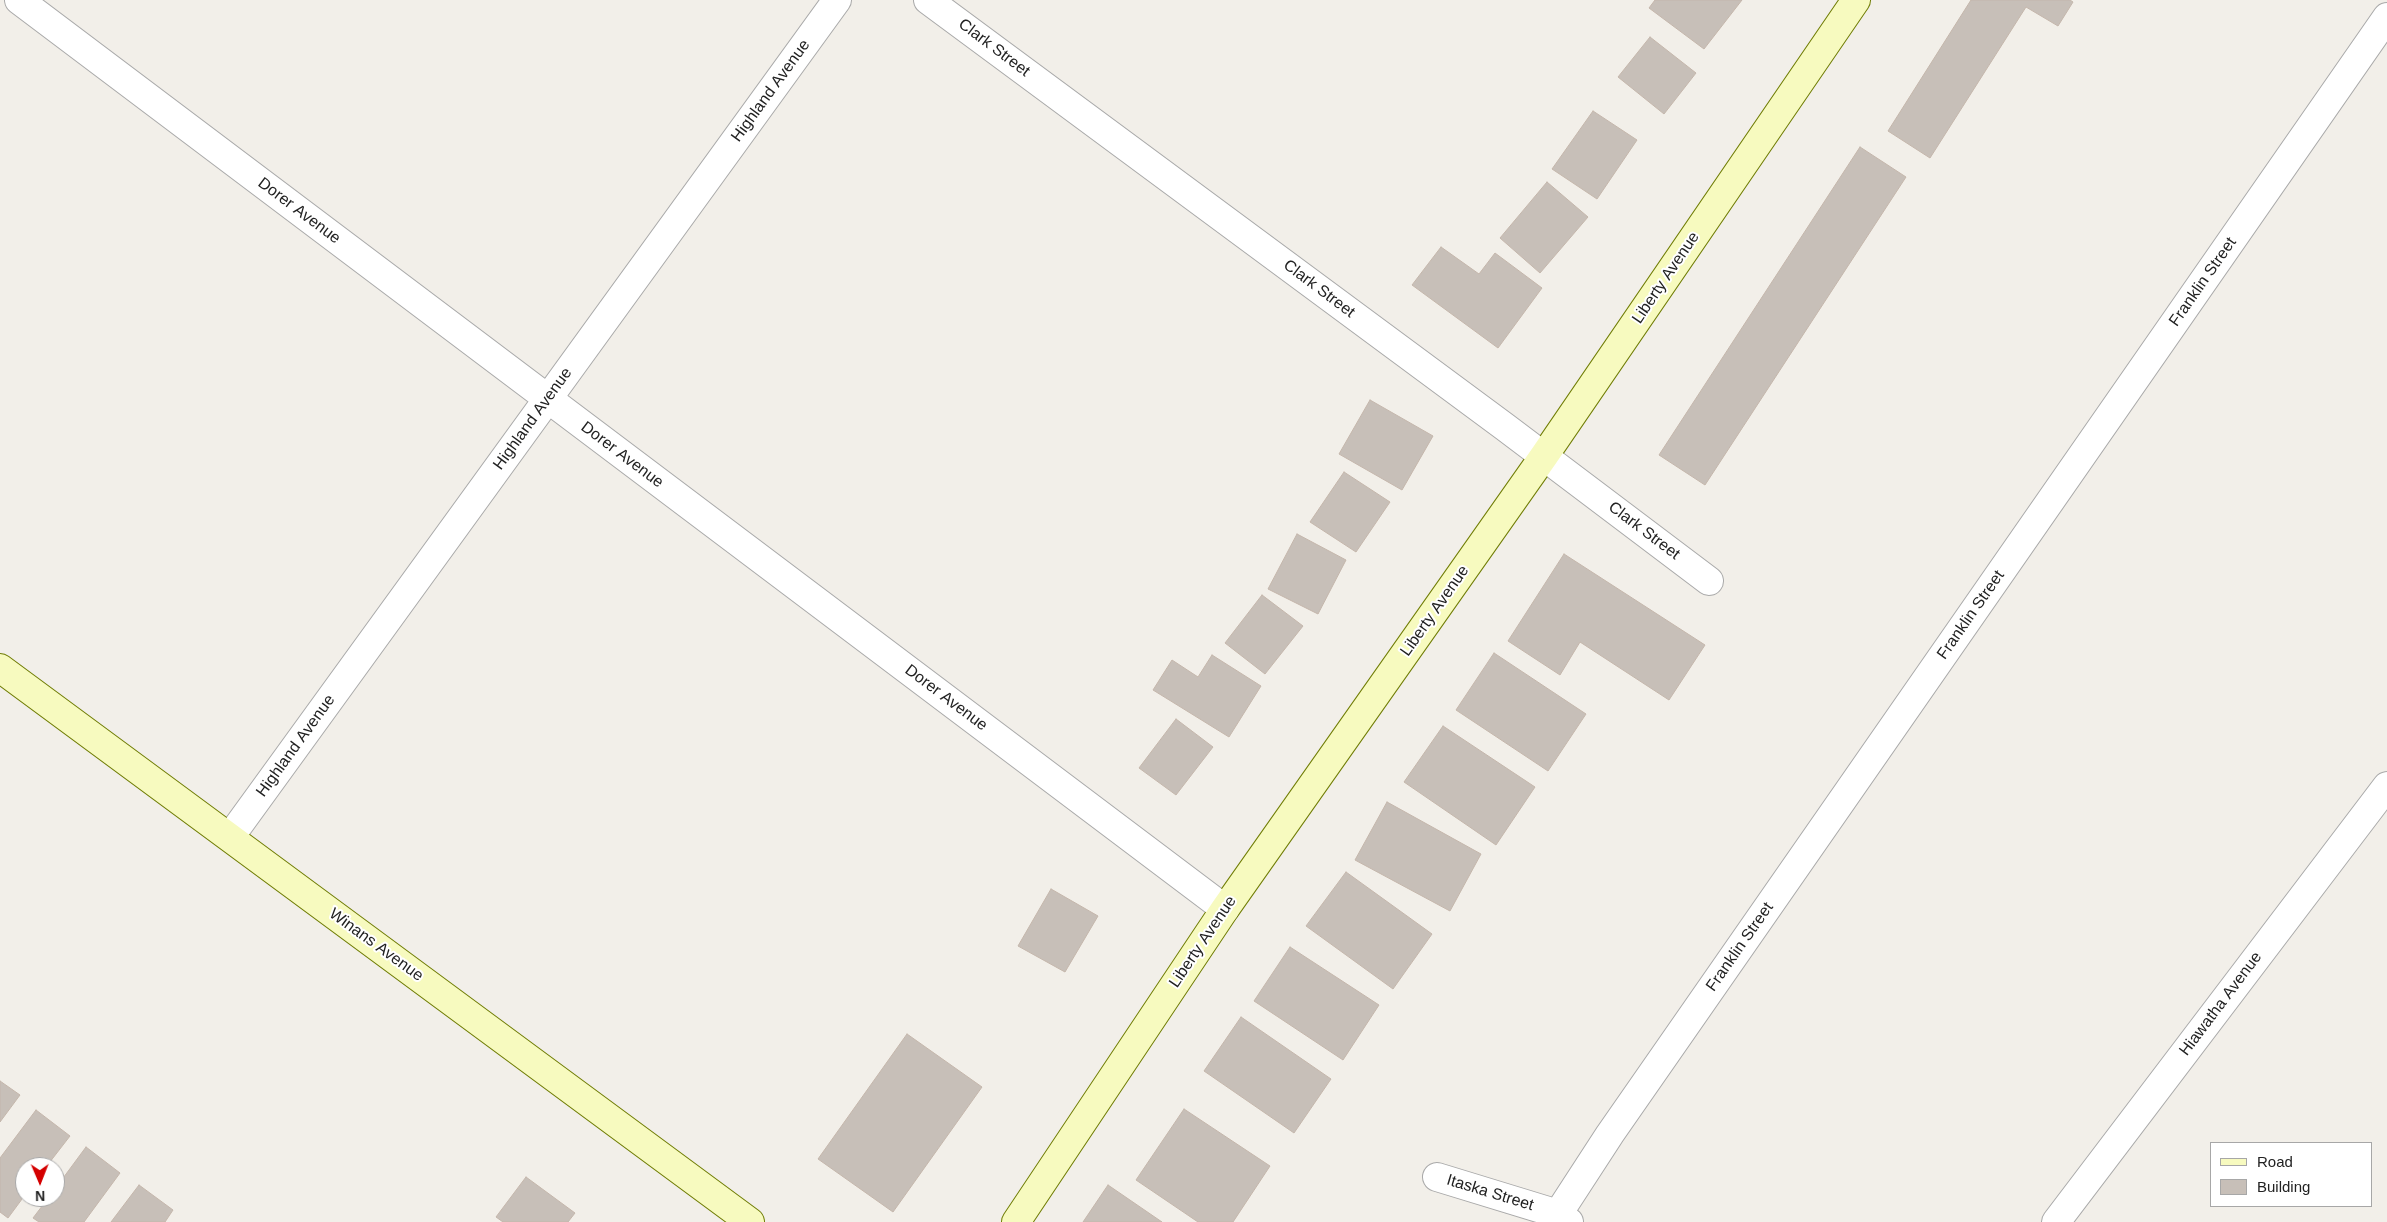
<!DOCTYPE html>
<style>
body{margin:0}
#map{position:relative;width:2387px;height:1222px;overflow:hidden;background:#f2efe9;font-family:Helvetica,sans-serif}
canvas{display:block}
.legend{position:absolute;left:2210px;top:1142px;width:162px;height:65px;box-sizing:border-box;background:#fff;border:1px solid #a7a7a7;margin:0;padding:6px 9px;list-style:none;font-size:15px;color:#222}
.legend li{display:flex;align-items:center;gap:10px;height:25px}
.legend b{width:25px;border:1px solid #a7a7a7}
.north{position:absolute;left:15px;top:1157px;width:50px;height:50px;box-sizing:border-box;background:#fff;border:1px solid #a7a7a7;border-radius:50%;rotate:179deg;font-size:14px;font-weight:700;line-height:20px;text-align:center;color:#222}
.north::after{content:'';display:block;margin:auto;width:18px;height:22px;background:#d40000;clip-path:polygon(50% 0,100% 100%,50% 72%,0 100%)}
</style>
<div id="map">
<canvas width="2387" height="1222"></canvas>
<ul class="legend">
<li><b style="height:6px;background:#f7fabf"></b>Road</li>
<li><b style="height:14px;background:#c7bfb8"></b>Building</li>
</ul>
<div class="north">N</div>
</div>
<script>
const ctx = document.querySelector('canvas').getContext('2d');
ctx.lineJoin = 'round';
function fillPath(path, color) {
  ctx.fillStyle = color;
  ctx.fill(path, 'evenodd');
}
function toPath(rows) {
  const path = new Path2D();
  for (const r of rows) {
    path.moveTo(r[0], r[1]);
    for (let i = 2; i < r.length; i += 2) path.lineTo(r[i], r[i + 1]);
  }
  return path;
}
function stroke(path, color, width, dash) {
  ctx.strokeStyle = color;
  ctx.lineWidth = width;
  ctx.lineCap = dash ? 'butt' : 'round';
  ctx.setLineDash(dash || []);
  ctx.stroke(path);
}
function write(font, color, halo, rows, align = 'center') {
  ctx.font = font + ' Helvetica,sans-serif';
  ctx.lineWidth = 4;
  ctx.setLineDash([]);
  ctx.textBaseline = 'middle';
  ctx.strokeStyle = halo;
  ctx.fillStyle = color;
  for (const [text, x, y, turn = 0] of rows) {
    ctx.save();
    ctx.translate(x, y);
    ctx.rotate((+turn || 0) * Math.PI / 180);
    ctx.textAlign = isNaN(turn) ? turn : align;
    if (halo) ctx.strokeText(text, 0, 0);
    ctx.fillText(text, 0, 0);
    ctx.restore();
  }
}
const building = toPath([
 [1655,0,1742,0,1704,49,1649,8,1655,0],
 [1971,0,2070,0,2073,2,2058,26,2026,7,1930,158,1888,131,1971,0],
 [1650,37,1696,73,1664,114,1618,77,1650,37],
 [1593,111,1637,140,1597,199,1552,169,1593,111],
 [1860,147,1906,177,1705,485,1659,455,1860,147],
 [1547,182,1588,217,1540,273,1500,238,1547,182],
 [1441,247,1479,274,1495,253,1542,288,1498,348,1412,285,1441,247],
 [1370,400,1433,436,1402,490,1339,454,1370,400],
 [1344,472,1390,502,1356,552,1310,522,1344,472],
 [1297,534,1346,560,1318,614,1268,589,1297,534],
 [1564,554,1705,645,1669,700,1580,642,1560,675,1508,641,1564,554],
 [1262,595,1303,626,1265,674,1225,643,1262,595],
 [1494,653,1586,714,1548,771,1456,710,1494,653],
 [1212,655,1261,686,1229,737,1153,690,1172,660,1198,677,1212,655],
 [1176,719,1213,747,1176,795,1139,768,1176,719],
 [1443,726,1535,787,1496,845,1404,782,1443,726],
 [1387,802,1481,854,1450,911,1355,860,1387,802],
 [1346,872,1432,934,1393,989,1306,926,1346,872],
 [1051,889,1098,916,1065,972,1018,946,1051,889],
 [1290,947,1379,1005,1343,1060,1254,1001,1290,947],
 [1241,1017,1331,1079,1294,1133,1204,1071,1241,1017],
 [907,1034,982,1087,893,1212,818,1159,907,1034],
 [0,1081,20,1095,0,1122,0,1081],
 [1184,1109,1270,1166,1233,1222,1198,1222,1136,1180,1184,1109],
 [36,1110,70,1136,46,1167,25,1167,25,1195,8,1218,0,1212,0,1158,36,1110],
 [86,1147,120,1173,84,1222,39,1222,33,1218,49,1197,55,1197,55,1189,86,1147],
 [526,1177,575,1213,568,1222,503,1222,496,1217,526,1177],
 [139,1185,173,1210,165,1222,111,1222,139,1185],
 [1108,1185,1162,1222,1083,1222,1108,1185]
]);
fillPath(building, '#c7bfb8');
stroke(building, '#c4b6ab', 1);
const street = toPath([
 [19,0,1225,909],
 [928,0,1505,427,1709,581],
 [230,837,837,0],
 [1437,1177,1558,1214,1569,1222],
 [1558,1214,1610,1134,2387,17],
 [2056,1222,2387,786]
]);
const secondary = toPath([
 [0,668,750,1222],
 [1016,1222,1225,909,1544,456,1856,0]
]);
stroke(street, '#a9a9a9', 30);
stroke(secondary, '#707d05', 30);
stroke(street, '#fff', 28);
stroke(secondary, '#f7fabf', 28);
write('16px', '#222', '#fff', [
 ["Clark Street",994,48,37],
 ["Highland Avenue",771,91,-54],
 ["Dorer Avenue",299,211,37],
 ["Liberty Avenue",1666,278,-56],
 ["Franklin Street",2203,282,-55],
 ["Clark Street",1319,289,37],
 ["Highland Avenue",533,419,-54],
 ["Dorer Avenue",622,455,37],
 ["Clark Street",1644,531,37],
 ["Liberty Avenue",1435,611,-55],
 ["Franklin Street",1971,615,-55],
 ["Dorer Avenue",946,698,37],
 ["Highland Avenue",296,746,-54],
 ["Liberty Avenue",1203,942,-56],
 ["Winans Avenue",376,945,36],
 ["Franklin Street",1740,947,-55],
 ["Hiawatha Avenue",2221,1004,-53],
 ["Itaska Street",1490,1193,17]
]);
</script>
